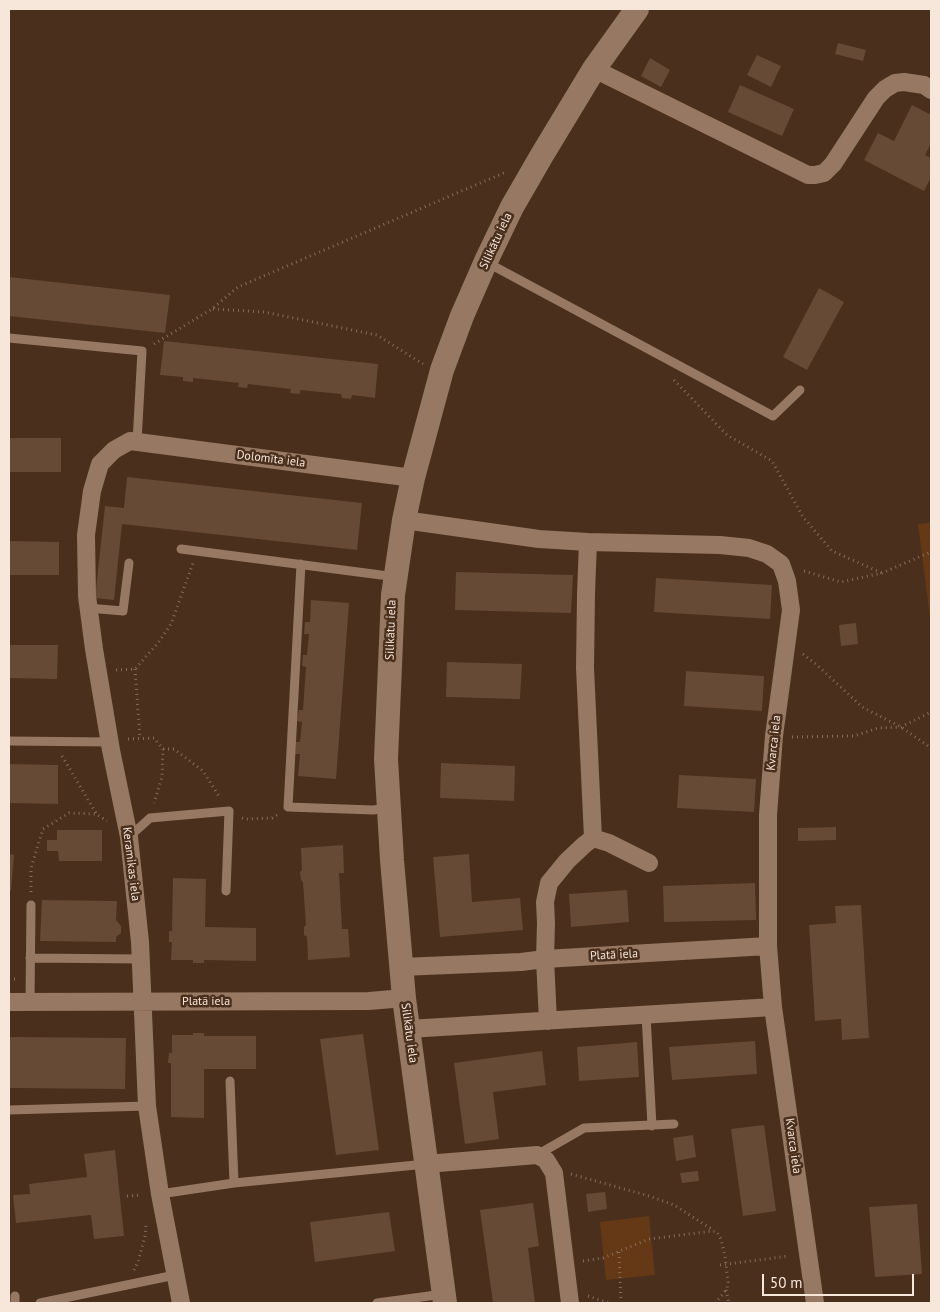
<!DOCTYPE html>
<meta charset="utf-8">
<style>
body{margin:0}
#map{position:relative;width:940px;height:1312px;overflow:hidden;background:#492f1c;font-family:"PT Sans",sans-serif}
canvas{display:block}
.frame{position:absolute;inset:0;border:10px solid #f7e6da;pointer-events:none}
.scale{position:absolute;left:762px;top:1274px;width:152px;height:22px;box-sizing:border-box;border:2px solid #f7e6da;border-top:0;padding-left:6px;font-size:15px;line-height:18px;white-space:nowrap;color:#f7e6da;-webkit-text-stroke:4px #492f1c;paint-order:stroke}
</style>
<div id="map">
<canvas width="940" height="1312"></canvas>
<div class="frame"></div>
<div class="scale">50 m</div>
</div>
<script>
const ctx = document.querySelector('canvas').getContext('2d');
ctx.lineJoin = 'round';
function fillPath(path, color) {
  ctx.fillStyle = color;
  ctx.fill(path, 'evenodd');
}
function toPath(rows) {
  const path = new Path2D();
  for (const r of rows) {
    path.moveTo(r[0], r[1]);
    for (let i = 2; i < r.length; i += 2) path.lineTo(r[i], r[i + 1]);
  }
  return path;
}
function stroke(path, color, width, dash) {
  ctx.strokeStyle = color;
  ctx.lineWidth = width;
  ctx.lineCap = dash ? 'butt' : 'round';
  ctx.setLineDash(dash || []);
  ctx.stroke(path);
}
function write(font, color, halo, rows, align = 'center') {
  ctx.font = font + ' "PT Sans",sans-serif';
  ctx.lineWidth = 5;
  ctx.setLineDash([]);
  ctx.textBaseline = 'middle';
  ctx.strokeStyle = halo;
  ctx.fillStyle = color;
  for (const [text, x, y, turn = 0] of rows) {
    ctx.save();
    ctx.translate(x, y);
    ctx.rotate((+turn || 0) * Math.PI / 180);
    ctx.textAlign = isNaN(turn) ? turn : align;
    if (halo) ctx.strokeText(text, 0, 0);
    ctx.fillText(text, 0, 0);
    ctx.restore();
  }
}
fillPath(toPath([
 [931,523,931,625,918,524],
 [649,1216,655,1275,606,1280,600,1222]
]), '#653916');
fillPath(toPath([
 [838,43,866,50,863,61,835,54],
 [757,55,781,66,771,87,747,75],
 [650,58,670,70,661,87,641,76],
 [740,85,794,109,782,136,728,112],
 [912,105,931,115,931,143,925,155,931,158,931,177,924,191,864,160,878,133,894,141],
 [9,277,170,295,165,333,9,316],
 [819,288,844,302,807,370,783,357],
 [164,341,378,364,375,398,352,395,351,399,342,398,341,394,300,390,300,394,290,393,291,389,248,384,247,388,238,387,239,383,193,378,193,382,183,381,183,377,160,375],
 [9,438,61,438,61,472,9,472],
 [127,477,362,503,357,550,122,524,114,600,95,598,105,506,124,508],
 [9,541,59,542,59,575,9,575],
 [456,572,573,575,571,613,455,610],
 [656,578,772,585,770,619,654,612],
 [311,600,349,603,336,779,298,776,300,754,295,754,296,742,300,742,302,722,297,721,299,710,303,710,306,667,302,666,303,655,307,655,309,634,304,634,305,622,310,622],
 [856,623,858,644,841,646,839,625],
 [9,645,58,645,57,679,9,678],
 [447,662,522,664,520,699,446,697],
 [686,671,764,676,762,711,684,706],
 [441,763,515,766,514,801,440,798],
 [9,764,58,765,58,804,9,803],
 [679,775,756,779,754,812,677,808],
 [836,827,836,840,798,841,798,828],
 [57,830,102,830,102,861,59,861,58,851,47,851,47,840,57,840],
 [343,845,344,873,339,873,342,929,348,929,350,957,308,960,307,937,304,935,304,927,306,925,303,882,301,880,300,872,302,870,301,848],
 [9,854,14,855,11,891,9,891],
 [469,854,472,902,520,898,523,930,440,937,433,857],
 [173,878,206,879,205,927,256,928,256,961,204,960,204,963,193,963,193,960,171,960,172,942,169,942,169,931,172,931],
 [755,883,756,920,664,922,663,886],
 [627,890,629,922,571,927,569,894],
 [42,900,117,901,116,920,121,926,121,933,116,937,116,942,40,941],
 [861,905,869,1038,842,1040,841,1019,815,1021,809,925,836,923,835,906],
 [193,1033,204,1033,204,1036,256,1036,256,1069,204,1069,204,1118,171,1117,171,1063,168,1063,169,1053,172,1053,172,1035,193,1035],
 [363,1034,379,1150,336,1155,320,1039],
 [9,1037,126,1038,125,1089,9,1088],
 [755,1041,757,1074,672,1080,669,1047],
 [637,1042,639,1077,579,1081,577,1047],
 [542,1051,546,1085,493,1092,499,1139,465,1144,454,1063],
 [764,1125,776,1211,743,1216,731,1129],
 [693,1135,696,1157,676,1161,673,1138],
 [115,1150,124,1236,94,1239,91,1215,16,1223,13,1195,30,1194,29,1184,87,1177,84,1154],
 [698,1171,699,1181,682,1183,680,1173],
 [605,1192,607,1209,588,1212,586,1194],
 [533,1203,539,1246,528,1248,535,1303,493,1303,480,1210],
 [917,1204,922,1274,875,1277,869,1207],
 [389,1212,395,1251,315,1262,310,1222]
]), '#664a36');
stroke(toPath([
 [213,309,264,312,377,335,423,364],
 [154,344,212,309,238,287,506,172],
 [674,380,727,435,772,461,803,517,832,551,882,573],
 [804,571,841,582,882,573,931,552],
 [803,654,817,665,862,707,901,727,931,748],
 [135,669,140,738],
 [116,670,135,669,158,643,171,624,193,563],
 [792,737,854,736,878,728,901,727,931,712],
 [128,739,154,738,163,749,162,777,154,803],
 [163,749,174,749,203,771,220,798],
 [62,756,96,813],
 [242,818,245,819,272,818,277,815],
 [31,892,31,868,43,829,69,813,96,814,107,821],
 [9,979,17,979],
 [571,1174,649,1196,674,1205,713,1230],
 [127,1196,142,1195],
 [619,1252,621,1303],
 [583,1261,603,1258,649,1239,713,1231,717,1232,721,1239,725,1256,728,1282,727,1288,724,1293,715,1303],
 [720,1265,789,1256],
 [134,1270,138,1262,145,1236,146,1225],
 [726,1290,729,1303],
 [588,1296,609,1303]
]), '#846d5d', 3, [1, 4]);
stroke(toPath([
 [486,262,773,416,800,390],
 [9,338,142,351,137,442],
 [181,549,381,575,395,576],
 [301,564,288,807,373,810,389,808],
 [88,608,123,611,129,563],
 [9,741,110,742],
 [129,837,150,818,229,811,226,891],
 [30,958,141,959],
 [30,1002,31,905],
 [646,1015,652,1126],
 [230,1081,234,1183],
 [9,1110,147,1106],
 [537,1155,584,1128,674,1124],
 [160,1194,234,1183,426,1164],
 [15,1296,15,1303],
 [40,1303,175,1275],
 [377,1303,444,1294]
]), '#967863', 9);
stroke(toPath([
 [594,69,808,175,815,175,824,173,833,164,876,98,885,89,895,83,904,82,924,85,931,90],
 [404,520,539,539,588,542,720,545,749,548,767,554,781,564,787,581,791,610,774,736,768,815,768,946,773,1007,815,1303],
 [588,542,586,594,585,668,593,838,609,843,649,863],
 [401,967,521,962,545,959,768,946],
 [9,1002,369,1001,404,998],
 [548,1021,545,959,546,923,545,902,549,883,567,861,584,845,593,838],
 [408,1029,773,1007],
 [426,1164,537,1155,546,1160,554,1173,570,1303],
 [181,1303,160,1194,147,1106,140,942,129,837,111,750,94,649,87,596,86,535,92,491,100,464,114,450,130,441,413,478]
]), '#967863', 18);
stroke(toPath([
 [445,1303,404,998,392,860,386,759,393,595,404,520,413,478,442,370,462,316,486,261,512,207,542,155,594,69,637,9]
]), '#967863', 24);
write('12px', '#f7e6da', '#492f1c', [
 ["Silikātu iela",496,241,-65],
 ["Dolomīta iela",271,459,7],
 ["Silikātu iela",391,630,-88],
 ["Kvarca iela",774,743,-84],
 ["Keramikas iela",131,864,83],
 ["Platā iela",614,955,-3],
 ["Platā iela",206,1002],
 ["Silikātu iela",409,1033,82],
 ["Kvarca iela",793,1146,82]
]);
</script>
